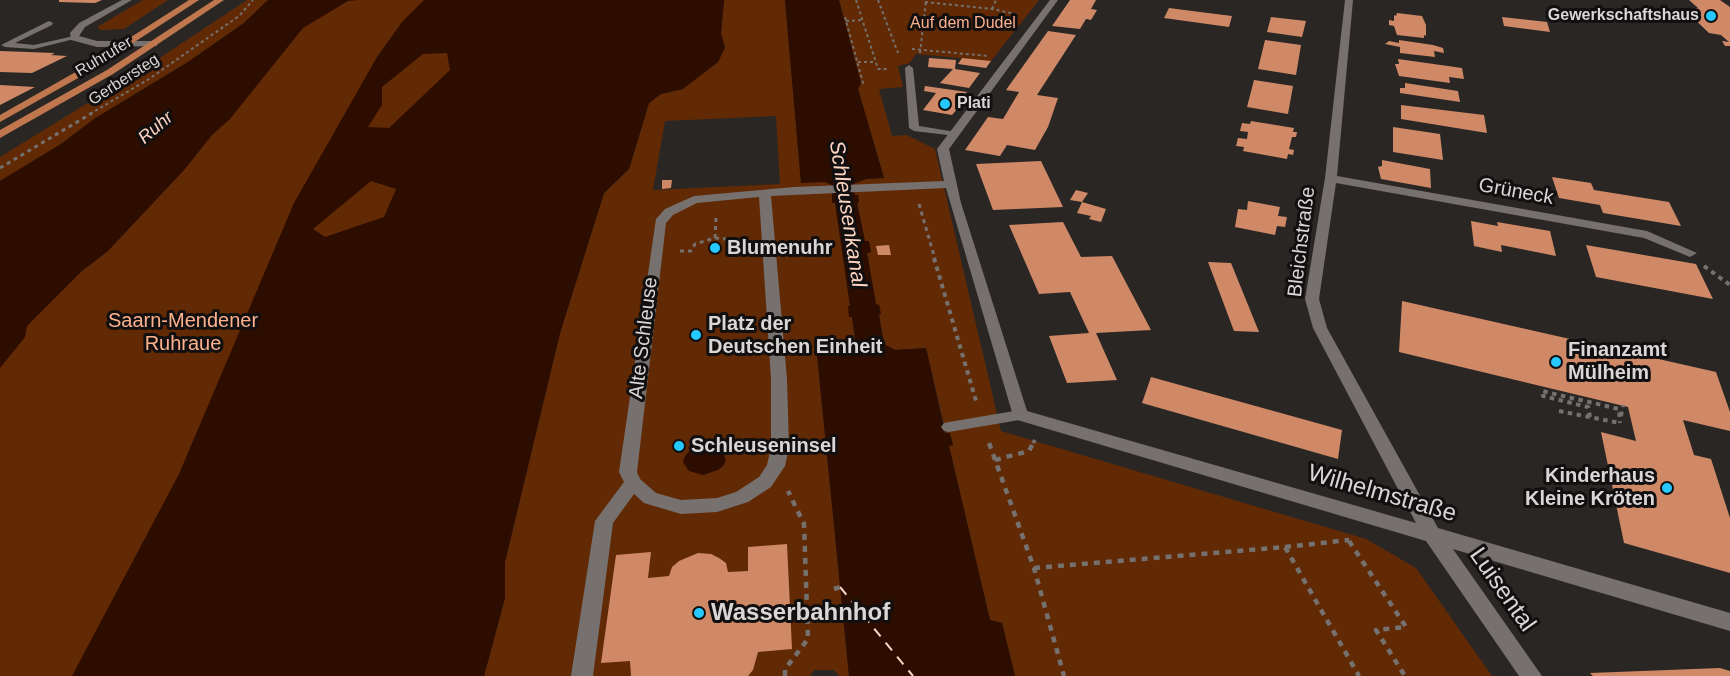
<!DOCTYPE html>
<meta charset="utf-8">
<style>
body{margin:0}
canvas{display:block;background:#2a2624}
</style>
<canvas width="1730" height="676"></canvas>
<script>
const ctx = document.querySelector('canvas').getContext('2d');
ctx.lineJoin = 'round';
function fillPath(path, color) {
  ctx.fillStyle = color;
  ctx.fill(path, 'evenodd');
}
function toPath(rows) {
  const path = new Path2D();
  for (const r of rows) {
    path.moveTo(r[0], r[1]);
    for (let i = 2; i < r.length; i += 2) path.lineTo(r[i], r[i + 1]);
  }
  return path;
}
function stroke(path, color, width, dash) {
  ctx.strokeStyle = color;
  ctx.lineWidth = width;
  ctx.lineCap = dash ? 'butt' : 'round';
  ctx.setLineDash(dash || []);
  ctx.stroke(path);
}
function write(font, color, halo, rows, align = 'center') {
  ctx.font = font + ' Arial,sans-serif';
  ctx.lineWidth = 6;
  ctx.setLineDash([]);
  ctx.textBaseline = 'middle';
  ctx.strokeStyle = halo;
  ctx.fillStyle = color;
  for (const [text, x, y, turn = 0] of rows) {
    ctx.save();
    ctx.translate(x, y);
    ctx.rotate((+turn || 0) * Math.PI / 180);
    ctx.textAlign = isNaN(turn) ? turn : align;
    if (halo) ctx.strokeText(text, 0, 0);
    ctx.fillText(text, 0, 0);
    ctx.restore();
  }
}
fillPath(toPath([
 [143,0,168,0,124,29,101,30,97,27],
 [247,0,268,0,244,23,188,62,94,119,61,144,0,181,0,157,143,69],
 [303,0,582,0,199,676,0,676,0,250],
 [724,0,785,0,801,182,825,182,832,185,833,203,835,203,856,345,853,350,846,353,817,355,849,676,839,676,834,670,814,670,810,676,484,676,505,598,505,562,560,333,604,193,629,169,649,103,661,94,683,89,725,48,721,33],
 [776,116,780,184,653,190,665,121],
 [839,0,1039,0,991,61,916,54,910,63,898,66,903,87,879,89,892,136,907,135,935,149,1001,431,1366,539,1416,568,1492,676,1015,676,1002,623,990,620,949,446,953,445,950,434,946,433,926,348,895,350,884,344,879,315,881,314,879,305,876,305,867,253,871,252,869,242,865,242,857,202,859,202,858,195,855,195,853,184,866,179,884,178,858,89,861,83]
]), '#622905');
fillPath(toPath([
 [268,0,358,0,348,1,303,28,230,119,212,135,185,169,108,251,82,271,27,326,25,337,0,368,0,181,61,144,94,119,188,62,244,23],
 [424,0,724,0,721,33,725,48,718,62,683,89,661,94,649,103,629,169,604,193,560,333,505,562,505,598,484,676,72,676,179,474,294,203,377,57,402,22],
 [447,53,450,70,389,128,368,127,382,105,382,87,423,54],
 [371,181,396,189,384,217,325,237,313,229],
 [785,0,839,0,861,83,858,89,884,178,866,179,853,184,855,195,858,195,859,202,857,203,865,241,869,241,871,252,867,253,876,304,879,305,881,314,879,315,884,344,895,350,926,348,945,433,950,433,953,445,949,446,990,620,1002,623,1015,676,849,676,817,355,846,353,853,350,856,345,852,317,849,317,848,306,850,306,835,203,832,203,832,185,825,182,801,183],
 [703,445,717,446,722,450,726,460,723,466,718,470,703,475,689,471,683,462,685,456,689,451]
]), '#2c0d00');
stroke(toPath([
 [840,587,913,676]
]), '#fcd4c1', 2, [10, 8]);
fillPath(toPath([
 [59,0,102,0,95,3,59,2],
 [1070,0,1096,0,1091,9,1097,10,1091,20,1086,19,1080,29,1052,26],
 [1689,0,1720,0,1730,7,1730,46,1725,46,1722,41,1729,42,1721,35,1709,33,1686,11,1698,12,1694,8,1698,8],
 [1169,8,1200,12,1232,16,1229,27,1164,18],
 [1397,13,1422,16,1426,25,1426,36,1424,35,1424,38,1397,35,1394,26,1389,25,1389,20,1394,21,1394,15,1396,16],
 [1271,17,1306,21,1302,37,1267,32],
 [1502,17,1547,22,1550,32,1504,26],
 [1048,31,1076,35,1037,95,1058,98,1048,127,1035,150,1007,145,1000,156,965,150,988,117,1003,119,1019,92,1006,90],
 [1265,40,1301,45,1296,75,1258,69],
 [1399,40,1433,45,1443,48,1444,53,1434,51,1435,57,1400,53,1400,47,1385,44,1389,41,1399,43],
 [0,51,55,53,51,55,67,56,32,73,0,72],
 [929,58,956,60,955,69,980,73,969,88,940,83,953,69,928,67],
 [962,58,991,61,986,68,958,64],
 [1398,59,1462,68,1464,79,1449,77,1450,83,1399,76,1395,64,1399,64],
 [1254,80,1293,86,1288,114,1247,107],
 [1405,83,1458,91,1460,102,1400,93,1400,88,1405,88],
 [0,85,35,87,0,105],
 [925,86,967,92,963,97,967,98,952,115,923,110,936,93,924,91],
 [1401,105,1484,115,1487,133,1401,119],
 [1251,121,1294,128,1293,132,1297,132,1296,137,1292,137,1289,149,1294,150,1293,155,1288,154,1287,159,1243,151,1244,147,1236,146,1238,138,1247,139,1248,132,1240,131,1242,123,1250,124],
 [1393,127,1440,134,1443,160,1393,152],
 [1382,160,1430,169,1431,188,1381,179,1378,167,1382,166],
 [1041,161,1063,207,993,210,976,164],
 [1552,177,1591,183,1594,190,1669,202,1681,226,1603,213,1600,205,1559,198],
 [662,180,672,180,671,188,662,189],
 [1076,190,1088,193,1082,202,1070,200],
 [1248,201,1280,207,1278,216,1287,217,1285,227,1277,226,1275,235,1235,227,1238,209,1247,210],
 [1082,202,1106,209,1101,222,1089,219,1091,216,1077,213],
 [1471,221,1498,226,1497,222,1550,231,1556,256,1501,245,1502,252,1474,246],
 [1063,222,1081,257,1112,256,1151,330,1096,333,1117,380,1067,383,1049,336,1089,333,1070,292,1039,294,1009,225],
 [889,245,891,255,878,255,876,246],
 [1586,245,1696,264,1713,299,1596,277],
 [1208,262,1231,263,1259,332,1234,331],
 [1402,301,1716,372,1730,412,1730,431,1683,420,1694,455,1711,459,1730,518,1730,573,1624,543,1601,432,1636,441,1628,407,1399,352],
 [1151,377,1342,430,1338,459,1142,403],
 [787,544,792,649,758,652,753,670,748,676,631,676,630,661,601,663,616,555,651,552,648,578,669,576,672,567,679,561,698,553,711,554,719,558,726,563,728,572,748,571,748,547],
 [1720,668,1730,671,1730,676,1593,676,1590,673]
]), '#cf8967');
stroke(toPath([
 [856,0,878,69,889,69],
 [878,0,898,53],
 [925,2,992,9,1020,15],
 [992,9,996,0],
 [845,17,863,83,861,83],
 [846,21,863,20],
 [912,49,988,56],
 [920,53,926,0],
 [858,62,875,62],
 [90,114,149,79,239,16,253,0]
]), '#75716f', 2, [3, 3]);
stroke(toPath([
 [0,168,92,113],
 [919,204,935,259],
 [715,238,716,218],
 [680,251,691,251,695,244,715,238,726,239,734,243,737,248,748,247]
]), '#75716f', 3, [4, 4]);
stroke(toPath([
 [934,258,976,401],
 [1704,266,1730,285],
 [1559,411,1620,423],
 [1621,416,1623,405],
 [1590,417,1588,407,1543,396,1542,391,1619,409,1620,423],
 [1033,443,1035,440]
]), '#75716f', 4, [4.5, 4.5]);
stroke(toPath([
 [989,443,1034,568,1064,676],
 [995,460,1029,451,1034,441],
 [1349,541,1406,627,1376,630,1405,676],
 [1285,547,1349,540],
 [1034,568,1285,547,1359,676],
 [834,589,840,587],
 [785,676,785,669,808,639,804,524,788,491]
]), '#75716f', 4.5, [6, 6]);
fillPath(toPath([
 [49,21,53,23,52,25,15,43,34,45,74,36,78,38,34,49,5,47,1,45,49,21],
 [909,65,913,68,919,126,956,132,956,136,914,131,909,128,905,68,909,65],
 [1020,410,1025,411,1027,415,1025,419,949,432,944,431,941,427,944,423,949,422,1020,410]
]), '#76716f');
fillPath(toPath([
 [122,0,132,0,85,27,79,36,97,41,154,41,157,42,157,46,97,47,71,40,70,33,79,23,122,0],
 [1050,0,1058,0,949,149,961,203,1027,411,1416,523,1313,328,1305,299,1325,178,1345,0,1353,0,1337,176,1647,231,1697,253,1690,257,1644,238,1336,183,1319,299,1327,328,1438,528,1730,613,1730,631,1453,549,1542,676,1519,676,1426,541,1014,419,946,188,771,196,787,379,789,447,785,466,771,487,748,502,717,512,681,514,644,503,634,494,613,523,593,676,571,676,595,521,624,482,619,472,656,219,665,209,694,196,794,187,944,181,937,149,1050,0],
 [759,197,771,379,771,447,767,465,759,477,736,492,717,498,681,500,656,493,640,479,637,472,666,223,673,215,697,203,759,197]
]), '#76716f');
fillPath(toPath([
 [189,0,199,0,87,73,0,122,0,115,81,69,189,0],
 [214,0,224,0,113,74,0,138,0,130,107,70,214,0]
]), '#c1774d');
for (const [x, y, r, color] of [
 [1711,16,6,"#25c9fe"],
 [945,104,6,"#25c9fe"],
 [715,248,6,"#25c9fe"],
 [696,335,6,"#25c9fe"],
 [1556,362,6,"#25c9fe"],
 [679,446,6,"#25c9fe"],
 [1667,488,6,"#25c9fe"],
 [699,613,6,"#25c9fe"]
]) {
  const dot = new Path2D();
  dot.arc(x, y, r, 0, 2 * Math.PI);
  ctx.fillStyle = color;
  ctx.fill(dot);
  stroke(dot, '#110f0f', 2);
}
write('bold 16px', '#d9d6d5', '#110f0f', [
 ["Gewerkschaftshaus",1699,16],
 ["Plati",957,104,"left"]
], 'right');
write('16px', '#fdb18c', '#110f0f', [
 ["Auf dem Dudel",963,24]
]);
write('16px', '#d9d6d5', '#110f0f', [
 ["Ruhrufer",104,57,-31],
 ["Gerbersteg",124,80,-33]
]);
write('italic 18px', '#fcd4c1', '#110f0f', [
 ["Ruhr",156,128,-41]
]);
write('20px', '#d9d6d5', '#110f0f', [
 ["Grüneck",1516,192,10],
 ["Bleichstraße",1302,242,-83],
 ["Alte Schleuse",644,338,-83]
]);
write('bold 20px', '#d9d6d5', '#110f0f', [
 ["Blumenuhr",727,248],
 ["Platz der",708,324],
 ["Deutschen Einheit",708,347],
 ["Finanzamt",1568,350],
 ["Mülheim",1568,373],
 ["Schleuseninsel",691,446],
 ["Kinderhaus",1655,476,"right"],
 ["Kleine Kröten",1655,499,"right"]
], 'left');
write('20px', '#fdb18c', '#110f0f', [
 ["Saarn-Mendener",183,321],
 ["Ruhraue",183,344]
]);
write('italic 21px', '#fcd4c1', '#110f0f', [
 ["Schleusenkanal",847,214,81]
]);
write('24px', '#d9d6d5', '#110f0f', [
 ["Wilhelmstraße",1382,494,16],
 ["Luisental",1502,590,55]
]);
write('bold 24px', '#d9d6d5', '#110f0f', [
 ["Wasserbahnhof",711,613]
], 'left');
</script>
